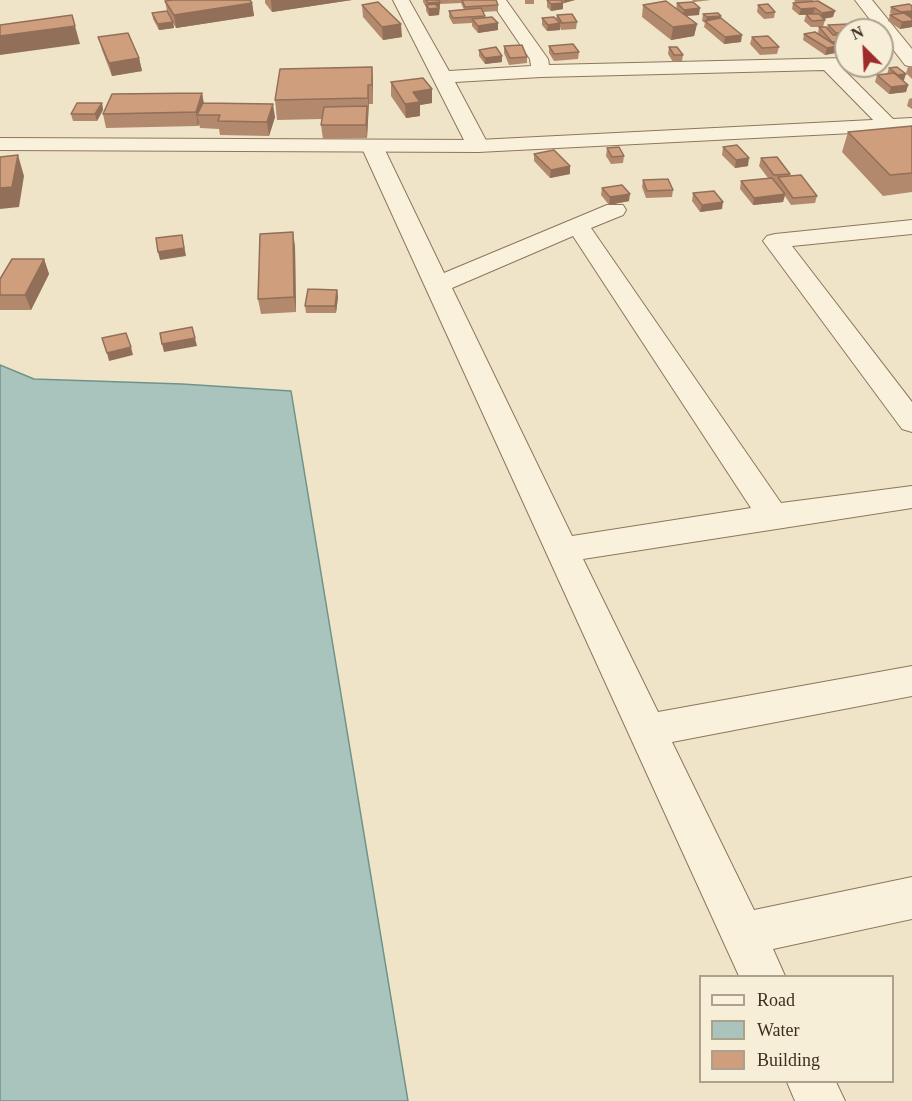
<!DOCTYPE html>
<style>
body{margin:0}
#map{position:relative;width:912px;height:1101px;overflow:hidden;background:#f0e4c8;font-family:Georgia,serif}
canvas{display:block}
.legend{position:absolute;left:699px;top:975px;width:195px;height:108px;box-sizing:border-box;background:#f7eed8;border:2px solid #ada18e;margin:0;padding:8px 10px;list-style:none;font-size:18px;color:#3d2e20}
.legend li{display:flex;align-items:center;gap:12px;height:30px}
.legend b{width:30px;border:2px solid #ada18e}
.north{position:absolute;left:834px;top:18px;width:60px;height:60px;box-sizing:border-box;background:#f7eed8;border:2px solid #ada18e;border-radius:50%;rotate:336deg;font-size:16px;font-weight:700;line-height:24px;text-align:center;color:#3d2e20}
.north::after{content:'';display:block;margin:auto;width:21px;height:27px;background:#9e2a2b;clip-path:polygon(50% 0,100% 100%,50% 72%,0 100%)}
</style>
<div id="map">
<canvas width="912" height="1101"></canvas>
<ul class="legend">
<li><b style="height:8px;background:#faf1dc"></b>Road</li>
<li><b style="height:16px;background:#a9c4bc"></b>Water</li>
<li><b style="height:16px;background:#cf9f7d"></b>Building</li>
</ul>
<div class="north">N</div>
</div>
<script>
const ctx = document.querySelector('canvas').getContext('2d');
ctx.lineJoin = 'round';
function fillPath(path, color) {
  ctx.fillStyle = color;
  ctx.fill(path, 'evenodd');
}
function toPath(rows) {
  const path = new Path2D();
  for (const r of rows) {
    path.moveTo(r[0], r[1]);
    for (let i = 2; i < r.length; i += 2) path.lineTo(r[i], r[i + 1]);
  }
  return path;
}
function stroke(path, color, width, dash) {
  ctx.strokeStyle = color;
  ctx.lineWidth = width;
  ctx.lineCap = dash ? 'butt' : 'round';
  ctx.setLineDash(dash || []);
  ctx.stroke(path);
}
const water = toPath([
 [0,365,34,379,182,384,291,391,408,1101,0,1101,0,365]
]);
fillPath(water, '#a9c4bc');
stroke(water, '#6f938a', 1.5);
const minor = toPath([
 [393,0,409,0,449,71,531,66,530,59,490,0,506,0,548,59,549,65,846,58,846,66,854,66,844,70,899,125,896,129,882,129,824,70,541,77,455,82,489,146,485,150,478,152,471,150,467,146,393,0],
 [855,0,872,0,912,49,912,67,905,65,882,35,882,30,878,30,855,0],
 [372,140,379,142,383,146,444,273,607,205,623,205,626,210,623,215,591,228,781,503,912,486,912,508,583,559,658,712,912,666,912,696,672,742,754,910,912,877,912,919,773,949,785,976,739,976,361,146,365,142,372,140],
 [573,236,751,508,572,536,452,288,573,236],
 [912,220,912,234,792,246,912,402,912,432,902,429,763,241,767,236,775,234,912,220],
 [787,1082,836,1082,845,1101,795,1101,787,1082]
]);
const tertiary = toPath([
 [912,118,912,130,478,152,0,150,0,138,478,140,912,118]
]);
stroke(minor, '#8d765c', 2);
stroke(tertiary, '#8d765c', 2);
fillPath(minor, '#faf1dc');
fillPath(tertiary, '#faf1dc');
fillPath(toPath([
 [265,0,352,0,272,12,265,3],
 [423,0,496,0,498,5,498,11,483,12,485,18,498,30,478,33,472,26,472,23,453,24,449,17,449,11,464,10,461,3,440,4,439,15,429,16,426,11,426,7,423,2],
 [525,0,534,0,534,4,525,4],
 [547,0,575,0,564,3,561,1,563,3,563,9,551,11,547,7],
 [692,0,711,0,694,2],
 [795,0,813,0,813,1,833,17,824,19,825,20,823,27,827,28,828,25,846,30,846,39,841,39,843,42,841,49,836,49,835,53,825,55,803,40,804,34,818,33,819,27,811,27,804,21,806,15,799,15,792,9,793,3,797,3,794,1],
 [165,1,252,3,254,16,176,28,173,23,174,28,159,30,153,19,152,13,167,11],
 [677,3,699,15,686,16,697,24,694,36,671,40,642,17,643,5,676,9],
 [362,5,402,37,383,40,363,17],
 [758,5,775,12,774,18,764,19,757,12],
 [891,7,912,18,912,27,900,29,888,21,890,15,892,14,890,13],
 [703,14,721,19,741,42,724,44,704,27,705,23,702,21],
 [557,15,577,22,576,29,561,30,560,27,560,30,547,31,542,25,542,18,556,19],
 [98,37,139,58,142,71,112,76,102,50],
 [752,37,779,47,777,54,760,55,750,44],
 [504,46,527,57,527,63,509,65,504,53],
 [549,46,579,52,578,59,554,61,549,53],
 [669,47,683,55,682,61,673,62,668,54],
 [479,50,502,62,485,64,479,56],
 [912,66,912,79,906,73,908,67],
 [372,67,373,104,369,104,367,138,323,139,321,125,322,119,277,120,275,100],
 [897,67,904,80,903,80,908,85,906,92,889,94,875,82,877,75,887,74,889,68],
 [391,82,432,103,420,105,420,116,406,118,391,96],
 [202,93,204,103,275,117,269,136,220,135,219,129,200,128,199,124,198,126,106,128,103,114],
 [912,98,912,109,907,106,909,99],
 [102,103,103,110,97,121,73,121,71,114],
 [912,126,912,192,883,196,842,152,848,132],
 [723,147,748,166,735,168,722,155],
 [607,148,624,156,623,163,611,164,606,156],
 [534,154,570,174,550,178,534,161],
 [761,158,790,174,790,176,817,196,815,203,791,205,785,196,783,202,753,205,740,189,741,181,768,178,759,166],
 [643,180,673,190,672,197,646,198,642,187],
 [602,188,629,201,609,205,601,195],
 [693,193,722,209,700,212,692,201],
 [295,246,296,312,261,314,258,299],
 [44,259,49,274,31,310,0,310,0,279],
 [337,290,338,297,336,313,306,313,305,306]
]), '#b2896c');
fillPath(toPath([
 [271,0,352,0,272,12],
 [564,0,575,0,564,3],
 [440,2,439,15,429,16,428,3],
 [252,3,254,16,176,28,174,15],
 [563,3,563,9,551,11,551,4],
 [700,8,699,15,683,16,684,10],
 [815,8,813,14,799,15,801,9],
 [835,11,833,17,820,19,822,13],
 [912,11,912,17,899,19,901,12],
 [721,16,720,23,706,21,707,17],
 [912,21,912,27,900,29,902,22],
 [173,22,174,28,159,30,158,24],
 [498,23,498,30,478,33,478,26],
 [560,23,560,30,547,31,548,25],
 [401,24,402,37,383,40,382,27],
 [697,24,694,36,671,40,673,27],
 [75,26,80,44,0,55,0,36],
 [742,35,741,42,724,44,725,37],
 [837,46,835,53,825,55,827,48],
 [502,56,502,62,485,64,485,58],
 [139,58,142,71,112,76,109,63],
 [372,67,373,86,373,104,372,85],
 [906,74,904,80,895,81,898,75],
 [368,85,369,104,369,118,368,98],
 [908,85,906,92,889,94,891,87],
 [432,89,432,103,420,105,420,116,406,118,405,104,413,92],
 [202,93,204,107,197,115,199,124,198,126,196,112],
 [102,103,103,110,97,121,95,114],
 [273,104,275,117,269,136,267,122],
 [367,106,368,120,367,138,366,125],
 [18,155,24,176,19,207,0,209,0,188],
 [749,158,748,166,735,168,736,160],
 [570,166,570,174,550,178,551,170],
 [630,194,629,201,609,205,610,197],
 [785,194,783,202,753,205,754,198],
 [723,202,722,209,700,212,702,205],
 [293,232,295,246,296,312,294,297],
 [182,235,186,256,160,260,158,252],
 [44,259,49,274,31,310,25,295],
 [337,290,338,297,336,313,335,306],
 [195,338,197,346,164,352,162,344],
 [131,347,133,355,109,361,107,353]
]), '#916f58');
const building = toPath([
 [173,0,250,0,252,3,174,15,165,1,173,0],
 [426,0,439,0,440,2,428,3,426,0],
 [462,0,496,0,498,5,465,7,462,0],
 [547,0,561,0,563,3,551,4,547,0],
 [666,1,697,24,673,27,643,5,666,1],
 [818,1,835,11,822,13,815,8,801,9,793,3,818,1],
 [378,2,401,24,382,27,362,5,378,2],
 [693,2,700,8,684,10,677,3,693,2],
 [435,4,439,8,429,9,426,5,435,4],
 [768,4,775,12,766,13,758,5,768,4],
 [909,4,912,6,912,11,901,12,891,7,909,4],
 [481,8,485,16,453,18,449,11,481,8],
 [167,11,173,22,158,24,152,13,167,11],
 [718,13,721,16,707,17,703,14,718,13],
 [904,13,912,18,912,21,902,22,890,15,904,13],
 [572,14,577,22,562,23,557,15,572,14],
 [806,14,819,14,825,20,812,21,806,14],
 [72,15,75,26,0,36,0,25,72,15],
 [492,17,498,23,478,26,472,19,492,17],
 [554,17,560,23,548,25,542,18,554,17],
 [721,18,742,35,725,37,705,21,721,18],
 [849,24,855,30,846,30,846,32,836,33,828,25,849,24],
 [819,27,826,27,833,35,837,35,843,42,832,42,819,27],
 [815,32,837,46,827,48,804,34,815,32],
 [128,33,139,58,109,63,98,37,128,33],
 [768,36,779,47,762,48,752,37,768,36],
 [573,44,579,52,554,54,549,46,573,44],
 [522,45,527,57,510,58,504,46,522,45],
 [496,47,502,56,485,58,479,50,496,47],
 [669,47,677,47,683,55,674,55,669,47],
 [372,67,372,85,368,85,368,98,275,100,280,69,372,67],
 [897,67,906,74,898,75,889,68,897,67],
 [894,73,908,85,891,87,877,75,894,73],
 [423,78,432,89,413,92,420,102,405,104,391,82,423,78],
 [202,93,196,112,103,114,112,94,202,93],
 [77,103,102,103,95,114,71,114,77,103],
 [203,103,273,104,267,122,218,121,220,115,197,115,203,103],
 [367,106,366,125,321,125,324,107,367,106],
 [912,126,912,173,890,175,848,132,912,126],
 [737,145,749,158,736,160,723,147,737,145],
 [619,147,624,156,612,157,607,148,619,147],
 [554,150,570,166,551,170,534,154,554,150],
 [18,155,12,187,0,188,0,157,18,155],
 [777,157,790,174,774,175,761,158,777,157],
 [801,175,817,196,793,198,778,177,801,175],
 [772,178,785,194,754,198,741,181,772,178],
 [668,179,673,190,647,191,643,180,668,179],
 [622,185,630,194,610,197,602,188,622,185],
 [714,191,723,202,702,205,693,193,714,191],
 [293,232,294,297,258,299,260,234,293,232],
 [182,235,184,248,158,252,156,238,182,235],
 [12,259,44,259,25,295,0,295,0,279,12,259],
 [308,289,337,290,335,306,305,306,308,289],
 [192,327,195,338,162,344,160,333,192,327],
 [126,333,131,347,107,353,102,338,126,333]
]);
fillPath(building, '#cf9f7d');
stroke(building, '#916f58', 1.5);
</script>
